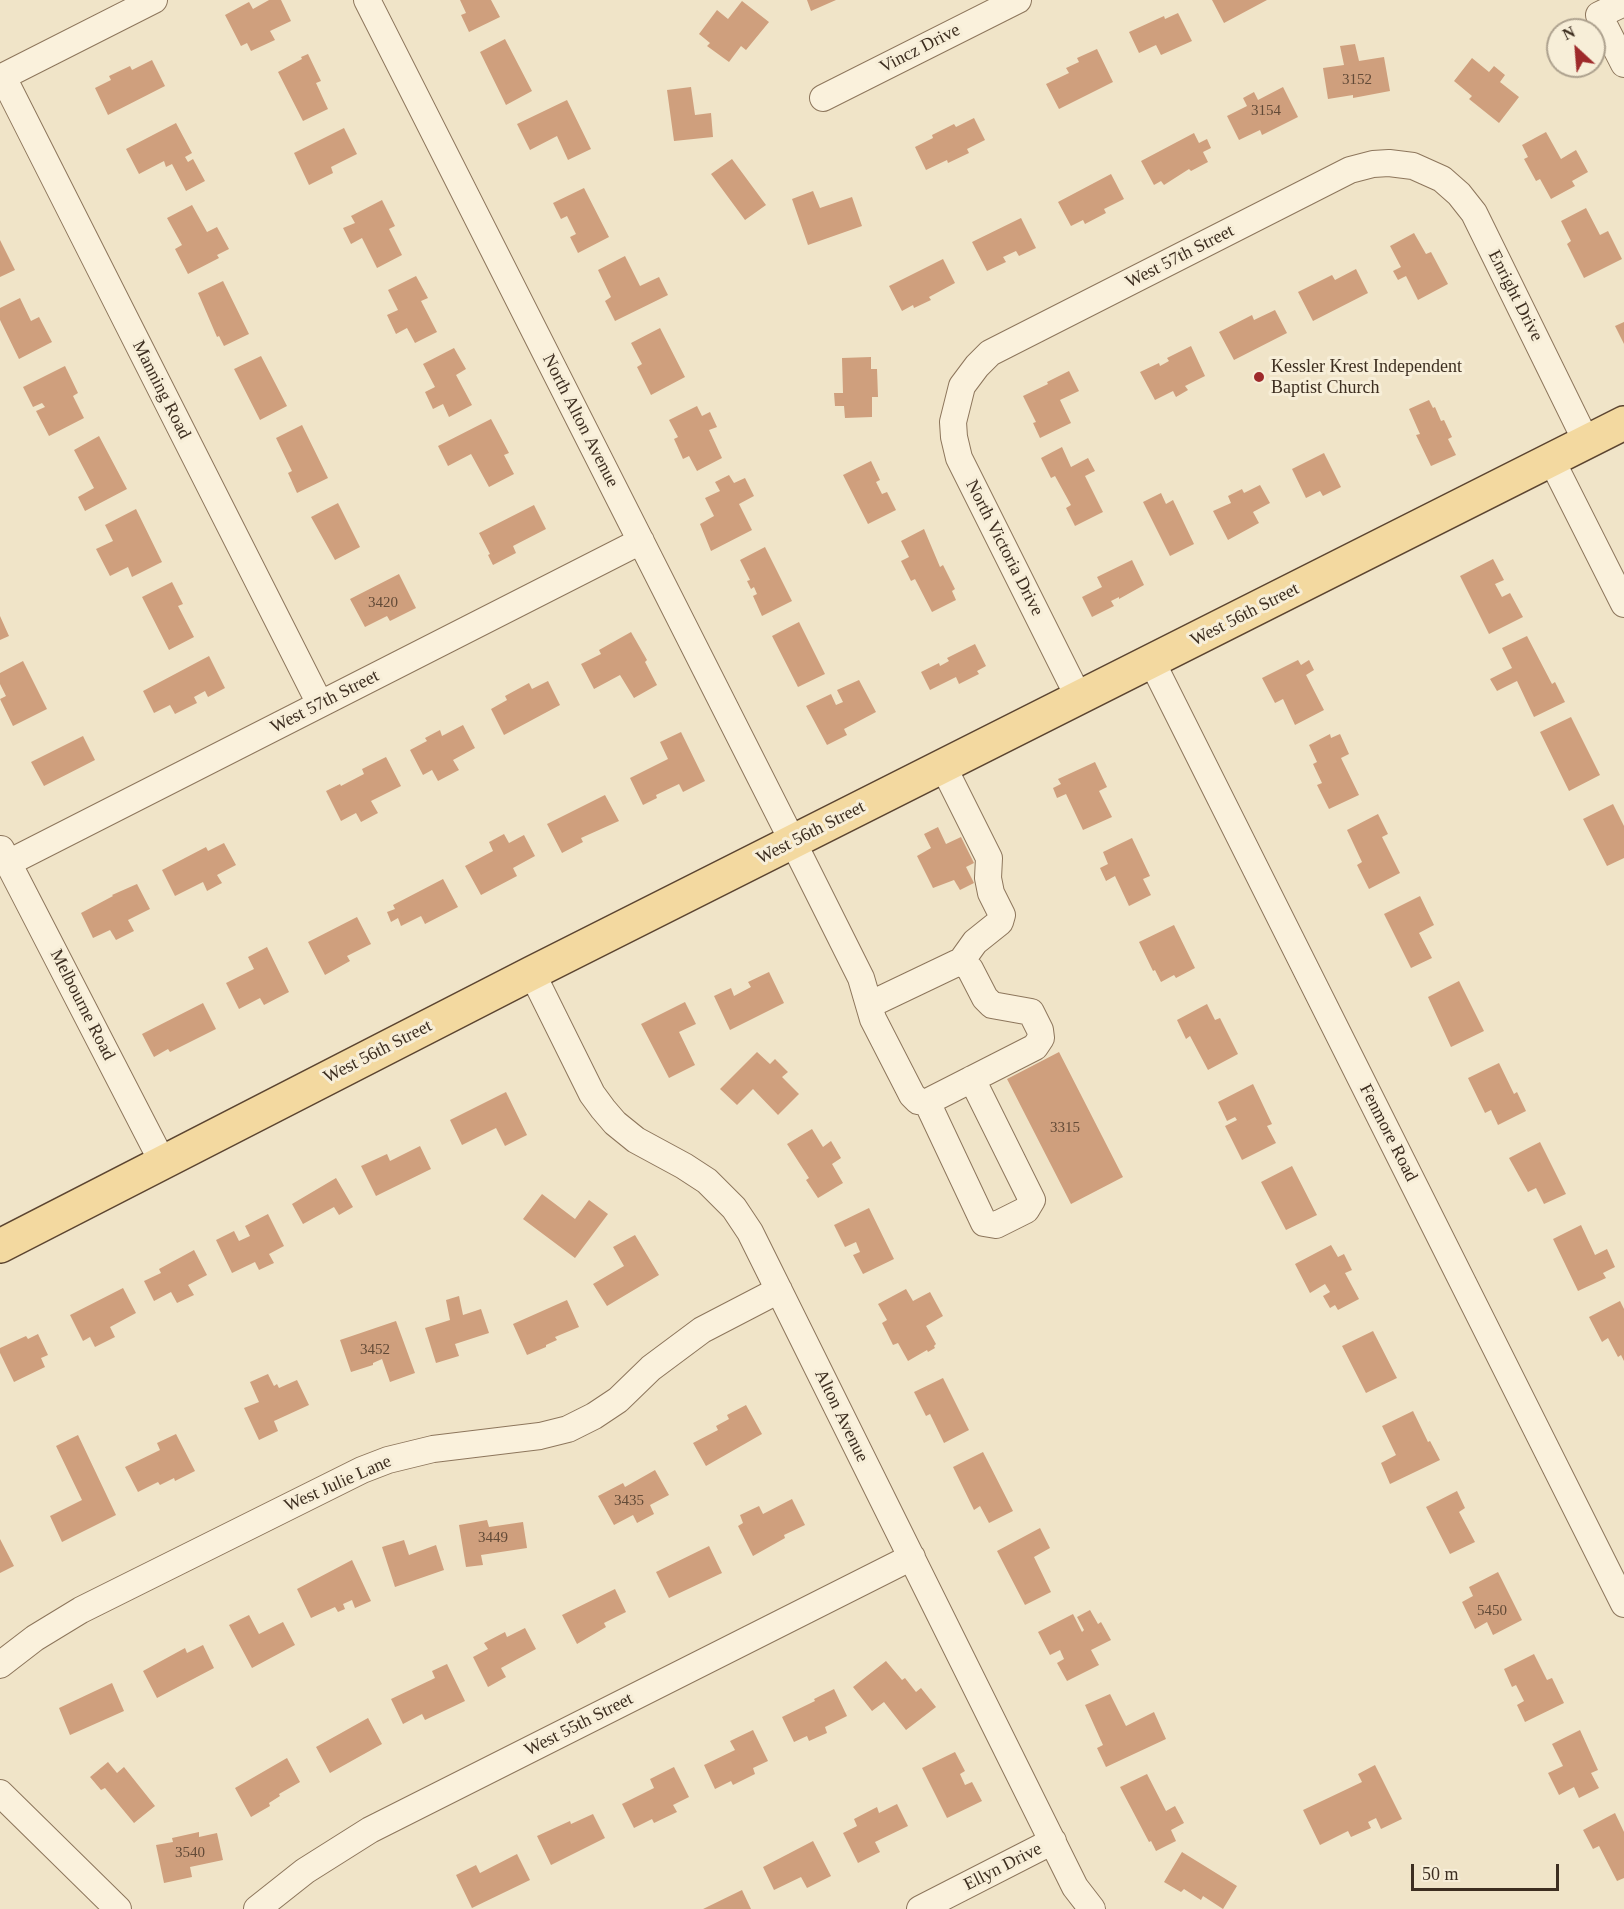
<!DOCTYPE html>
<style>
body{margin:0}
#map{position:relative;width:1624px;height:1909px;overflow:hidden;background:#f0e4c8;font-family:Georgia,serif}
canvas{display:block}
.north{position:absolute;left:1546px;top:18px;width:60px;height:60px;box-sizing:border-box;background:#f7eed8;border:2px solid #ada18e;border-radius:50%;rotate:334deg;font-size:16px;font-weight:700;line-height:24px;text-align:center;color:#3d2e20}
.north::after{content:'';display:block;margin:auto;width:21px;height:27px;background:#9e2a2b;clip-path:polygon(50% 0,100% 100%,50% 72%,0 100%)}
.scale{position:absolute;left:1411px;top:1864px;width:148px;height:27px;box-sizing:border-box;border:3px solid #3d2e20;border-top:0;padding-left:8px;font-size:18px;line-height:21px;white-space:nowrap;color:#3d2e20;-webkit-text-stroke:4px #f7eed8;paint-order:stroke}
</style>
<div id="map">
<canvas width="1624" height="1909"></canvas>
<div class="north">N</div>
<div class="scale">50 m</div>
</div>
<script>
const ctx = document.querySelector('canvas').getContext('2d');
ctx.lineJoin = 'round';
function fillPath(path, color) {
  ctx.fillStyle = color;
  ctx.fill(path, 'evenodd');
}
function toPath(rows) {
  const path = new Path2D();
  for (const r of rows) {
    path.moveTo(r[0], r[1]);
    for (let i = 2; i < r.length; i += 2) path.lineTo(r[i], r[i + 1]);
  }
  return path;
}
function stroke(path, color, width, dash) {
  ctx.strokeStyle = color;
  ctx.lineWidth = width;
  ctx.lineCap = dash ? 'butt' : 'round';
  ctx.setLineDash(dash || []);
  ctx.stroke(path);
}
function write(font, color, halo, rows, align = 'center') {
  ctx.font = font + ' Georgia,serif';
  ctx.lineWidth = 6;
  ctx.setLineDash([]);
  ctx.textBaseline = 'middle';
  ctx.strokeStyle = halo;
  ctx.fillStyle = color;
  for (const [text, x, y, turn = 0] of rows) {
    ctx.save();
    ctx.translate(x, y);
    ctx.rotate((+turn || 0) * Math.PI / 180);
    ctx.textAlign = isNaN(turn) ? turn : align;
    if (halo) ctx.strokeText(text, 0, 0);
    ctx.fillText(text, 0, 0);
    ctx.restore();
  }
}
fillPath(toPath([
 [269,0,281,0,291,21,270,31,275,40,251,51,247,43,241,46,225,15,249,2,253,9],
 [460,0,491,0,500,17,469,32,461,15,466,13],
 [807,0,836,0,811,11],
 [1212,0,1267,0,1224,23],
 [742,1,769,22,746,50,741,46,729,62,707,46,710,43,699,34,717,10,728,19],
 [1178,13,1192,41,1161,55,1156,45,1139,53,1129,32,1164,16,1165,19],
 [505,39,532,91,506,105,480,52],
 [1355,44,1359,61,1384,57,1390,91,1353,98,1353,95,1328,99,1323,68,1344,65,1340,46],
 [1097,49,1113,82,1059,109,1046,84,1069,73,1066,68,1079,62,1077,58],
 [308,54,321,81,316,83,328,109,303,121,278,72,302,59,301,57],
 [1472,58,1489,72,1494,66,1505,75,1500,82,1519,97,1499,123,1469,99,1472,96,1454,81],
 [152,60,165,86,108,115,95,88,111,80,109,76,130,66,132,70],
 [691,87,695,115,711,113,713,137,674,141,667,90],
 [1283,87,1298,117,1262,135,1260,130,1239,140,1227,116,1247,106,1243,98,1254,92,1258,100],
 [567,100,591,149,568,160,557,136,530,150,517,124],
 [974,118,985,140,967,149,969,153,948,163,947,160,926,170,915,147,933,138,932,135,954,124,956,127],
 [176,123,192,153,185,157,188,162,193,159,205,181,186,191,172,164,166,167,164,161,139,174,126,149],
 [344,128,357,154,331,167,333,173,309,185,294,153],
 [1546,132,1561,159,1576,150,1588,172,1572,181,1575,186,1551,199,1540,179,1536,181,1524,159,1528,157,1522,145],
 [1194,133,1199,143,1207,139,1211,148,1203,152,1208,162,1191,171,1189,169,1164,185,1161,181,1154,185,1141,161],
 [732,159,766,205,745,220,711,174],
 [1111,174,1124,199,1104,209,1106,213,1085,224,1083,220,1071,226,1058,202],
 [584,188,609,237,578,253,570,237,576,234,567,216,561,219,553,203],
 [813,191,820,208,852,197,862,226,808,245,792,199],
 [382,200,395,226,389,229,402,255,377,268,362,238,351,244,343,228,355,223,351,216],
 [192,205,207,232,217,227,229,249,217,255,219,258,188,274,175,249,182,245,167,218],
 [1586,208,1600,235,1608,231,1622,259,1584,278,1567,244,1571,241,1561,221],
 [1021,218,1036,248,1019,256,1016,251,1003,257,1006,262,987,271,972,242],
 [1414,233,1426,254,1431,252,1448,284,1418,300,1406,276,1398,280,1393,271,1401,267,1390,246],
 [0,240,15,270,0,277],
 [625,256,640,286,659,277,668,295,615,321,605,301,611,297,598,270],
 [943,259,955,283,929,297,931,300,914,308,913,305,902,311,889,286],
 [1356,269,1368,293,1313,321,1298,292,1332,275,1335,280],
 [416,276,428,298,421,301,437,332,415,343,407,328,396,334,387,315,398,310,388,290],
 [223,281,249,334,224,346,219,336,217,337,198,293],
 [20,298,31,321,39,317,52,342,19,359,0,320,0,308],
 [1275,310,1287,333,1234,360,1219,332,1252,315,1254,320],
 [1624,322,1624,344,1615,326],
 [660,328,685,377,651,395,637,367,642,364,631,343],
 [1191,346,1205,376,1185,386,1188,390,1176,397,1173,391,1155,400,1140,372,1159,363,1160,366,1169,361,1167,358],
 [454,348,466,369,456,375,472,405,449,417,443,404,433,409,425,392,435,387,423,364],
 [261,356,287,406,260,420,234,369],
 [871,357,871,369,877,369,878,397,872,397,872,417,845,418,844,406,835,406,834,393,843,393,842,358],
 [65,366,78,393,73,396,84,418,49,436,36,411,45,407,42,403,33,407,23,387],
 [1069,371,1079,391,1060,400,1071,423,1040,438,1033,423,1036,422,1023,396,1048,384,1047,382],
 [1429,400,1433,408,1435,407,1441,421,1444,420,1452,437,1448,439,1456,455,1431,466,1416,435,1420,434,1409,409],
 [697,406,702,416,710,412,717,427,709,430,722,458,697,471,689,456,683,459,674,439,678,437,669,420],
 [491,419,509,453,504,455,514,474,489,487,471,454,448,466,438,446],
 [302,425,328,478,297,493,288,473,292,471,276,438],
 [99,436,127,489,85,511,78,497,94,488,74,450],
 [1062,447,1071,467,1088,458,1095,471,1085,476,1103,512,1075,526,1066,508,1071,505,1055,476,1051,478,1041,458],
 [1324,453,1341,487,1323,496,1320,491,1306,498,1292,469],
 [871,461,880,480,876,482,882,494,887,492,896,510,868,524,843,475],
 [729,475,734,483,745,478,754,496,739,504,752,530,711,551,700,524,714,516,705,498,720,491,715,482],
 [1260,485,1270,503,1253,512,1259,523,1228,540,1213,511,1231,503,1228,496,1242,489,1244,493],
 [1161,493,1166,504,1173,500,1194,544,1170,556,1143,502],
 [338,503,360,547,335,560,311,517],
 [534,505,546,529,513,546,516,553,493,565,488,555,490,554,479,533],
 [136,509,162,562,132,577,128,567,110,576,96,549,113,541,105,525],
 [924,529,940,567,943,565,955,589,952,591,956,600,932,612,915,579,911,581,901,561,909,557,901,541],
 [765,547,792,601,762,616,753,596,757,594,754,587,751,589,747,581,750,580,740,560],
 [1493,559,1504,580,1495,584,1502,597,1510,593,1523,617,1489,634,1460,576],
 [1132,560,1144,585,1119,599,1119,597,1111,601,1114,606,1092,617,1082,597,1102,587,1097,577],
 [399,574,416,608,390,621,387,616,365,627,350,599],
 [172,582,183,604,178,606,194,637,169,650,142,597],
 [0,616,9,636,0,640],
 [799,622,825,674,798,687,772,636],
 [631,632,647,660,645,662,657,685,634,698,620,675,594,689,581,664,601,654,599,650],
 [1527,636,1552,684,1555,682,1565,702,1534,717,1517,681,1497,691,1490,679,1512,668,1502,648],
 [975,644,986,666,977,671,979,674,959,684,956,677,930,690,921,672,939,663,940,666,949,661,947,658],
 [209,656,225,688,208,697,205,691,194,697,197,703,175,714,170,705,154,713,143,691],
 [1298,660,1301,665,1309,660,1314,670,1306,675,1324,710,1295,725,1283,699,1275,703,1262,678],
 [23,661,47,709,13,726,0,699,6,696,0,684,0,673],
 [859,680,876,712,844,729,847,735,827,745,806,706,831,694,836,705,843,702,837,690],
 [548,681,560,705,504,735,491,709,507,700,505,696,529,683,532,689],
 [1571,717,1600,775,1569,791,1540,732],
 [463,725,475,748,453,760,459,770,438,781,432,770,423,775,410,750,427,741,425,738,440,730,442,736],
 [681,732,705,781,683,792,679,784,656,795,657,798,643,805,630,778,668,759,660,742],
 [1330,734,1331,738,1340,734,1349,754,1341,758,1359,795,1329,809,1317,785,1322,783,1313,764,1317,762,1309,745],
 [83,736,95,760,44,786,31,762],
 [386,757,401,786,371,801,378,813,361,822,356,813,341,821,326,791,340,784,341,786,364,774,362,769],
 [1095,762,1107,787,1099,791,1112,817,1083,830,1066,794,1057,798,1053,788,1061,784,1058,779],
 [605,795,619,821,581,838,583,842,562,853,547,824],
 [1613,804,1624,826,1624,858,1607,866,1583,819],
 [1378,814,1388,834,1382,837,1400,873,1369,889,1357,865,1362,862,1347,830],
 [938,827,946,844,961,837,974,863,966,867,974,883,960,890,954,880,933,888,917,856,931,848,924,834],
 [504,834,509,843,524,835,535,856,513,868,517,876,481,895,465,866,493,851,489,842],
 [1132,838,1150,876,1143,879,1151,895,1129,906,1115,876,1106,881,1100,868,1108,864,1103,852],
 [224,843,236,865,217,875,222,883,207,891,203,882,175,896,162,870,206,847,208,851],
 [443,879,458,907,425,924,421,916,401,926,398,918,391,922,387,912,395,909,393,905],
 [137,884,150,909,128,920,134,931,116,940,110,930,93,938,81,913,113,896,112,895],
 [1420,896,1434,925,1419,933,1432,958,1411,968,1384,914],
 [357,917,371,944,347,956,350,961,325,975,308,942],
 [1174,925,1195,968,1176,978,1174,975,1161,982,1155,970,1153,971,1139,942],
 [267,947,289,992,264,1005,260,998,239,1009,226,983,254,969,248,957],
 [769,972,784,1003,730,1030,714,996,731,988,734,996,751,987,748,982],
 [1459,981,1484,1031,1451,1047,1428,997],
 [685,1002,696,1024,679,1032,695,1065,669,1078,641,1024],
 [203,1003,216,1029,170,1052,168,1049,154,1057,142,1034],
 [1207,1004,1215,1020,1220,1018,1238,1054,1208,1070,1190,1036,1186,1039,1177,1020],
 [757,1052,770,1064,775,1059,788,1072,782,1077,799,1094,778,1115,753,1089,737,1105,720,1089],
 [1059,1052,1123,1177,1071,1204,1007,1079],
 [1499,1063,1514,1094,1517,1092,1526,1111,1498,1125,1491,1110,1485,1113,1468,1078],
 [1253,1084,1272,1124,1267,1126,1276,1143,1242,1160,1225,1126,1237,1120,1235,1117,1227,1121,1218,1102],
 [506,1092,527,1135,505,1146,496,1128,462,1145,450,1120],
 [812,1129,823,1147,831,1141,841,1158,832,1164,843,1183,818,1198,806,1180,809,1178,787,1144],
 [1540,1142,1566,1194,1544,1204,1536,1188,1528,1192,1509,1158],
 [420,1146,431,1169,376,1196,361,1166,387,1154,390,1161],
 [1292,1166,1317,1215,1286,1230,1261,1182],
 [336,1178,353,1207,339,1215,334,1207,303,1224,292,1204],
 [542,1194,575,1219,589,1200,608,1214,575,1258,523,1219],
 [869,1208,894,1259,863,1274,853,1255,860,1252,856,1242,845,1247,834,1225],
 [268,1214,284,1246,269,1254,274,1263,259,1270,255,1262,232,1273,216,1240,234,1231,239,1241,250,1236,245,1226],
 [1581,1225,1595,1255,1607,1249,1615,1267,1603,1273,1606,1278,1578,1291,1553,1239],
 [635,1235,659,1275,607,1306,593,1284,624,1266,613,1247],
 [1331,1245,1338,1257,1344,1254,1352,1270,1345,1273,1359,1299,1338,1310,1335,1305,1330,1308,1323,1296,1330,1292,1325,1284,1310,1293,1295,1264],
 [194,1250,207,1275,188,1285,194,1295,177,1303,171,1292,154,1301,144,1281,161,1273,159,1269],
 [123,1288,136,1313,110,1327,115,1337,95,1347,90,1337,83,1341,70,1315],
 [906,1289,913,1301,930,1292,943,1316,926,1326,936,1344,934,1346,935,1348,928,1352,927,1350,908,1361,898,1343,893,1345,882,1323,887,1320,878,1304],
 [459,1296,463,1315,481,1309,489,1333,455,1344,459,1356,436,1363,425,1328,450,1320,446,1300],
 [567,1300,579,1327,555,1337,557,1340,546,1345,546,1347,527,1355,513,1324],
 [1620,1301,1624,1309,1624,1361,1621,1355,1618,1357,1608,1338,1602,1342,1589,1317],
 [396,1321,415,1373,390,1382,382,1359,373,1363,373,1365,351,1372,340,1340],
 [1373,1331,1397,1378,1366,1393,1342,1346],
 [38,1334,48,1355,41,1358,45,1367,14,1382,0,1353,0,1348,26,1336,28,1339],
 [268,1374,274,1386,277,1384,279,1388,297,1380,309,1405,274,1421,278,1431,259,1440,244,1408,259,1402,250,1382],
 [943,1378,969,1430,944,1443,930,1414,926,1416,914,1392],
 [746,1405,762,1434,706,1466,693,1443,718,1430,716,1426,729,1419,727,1415],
 [1413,1411,1428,1442,1430,1441,1440,1460,1390,1484,1381,1463,1396,1455,1382,1426],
 [176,1434,195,1471,175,1481,174,1478,160,1485,158,1482,138,1492,125,1467,160,1450,157,1443],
 [78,1435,116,1515,62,1542,50,1516,82,1500,56,1446],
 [983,1452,1013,1511,989,1523,980,1506,974,1510,953,1467],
 [655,1470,669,1495,650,1505,654,1514,637,1523,633,1515,614,1525,598,1496,623,1483,625,1487],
 [1457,1491,1465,1508,1459,1512,1475,1542,1450,1554,1426,1507],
 [792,1499,805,1525,784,1535,785,1538,753,1556,738,1526,743,1523,740,1515,759,1506,763,1514],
 [487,1520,489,1527,523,1522,527,1548,481,1555,483,1565,466,1567,459,1525],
 [1040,1528,1050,1548,1034,1557,1051,1592,1025,1605,997,1551],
 [0,1539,14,1566,0,1573],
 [404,1540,409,1555,436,1545,444,1570,395,1587,382,1547],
 [709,1546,722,1573,669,1598,656,1572],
 [352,1560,371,1601,355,1608,352,1600,343,1604,345,1609,338,1612,335,1607,311,1618,297,1589],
 [1498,1572,1522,1620,1493,1635,1487,1622,1475,1629,1462,1602,1473,1596,1469,1587],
 [615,1589,626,1612,604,1623,606,1627,577,1644,562,1615],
 [1090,1610,1098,1624,1101,1622,1111,1640,1091,1650,1099,1665,1067,1681,1057,1663,1064,1659,1060,1650,1050,1655,1038,1632,1073,1614,1082,1632,1084,1630,1077,1617],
 [249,1615,259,1634,283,1622,295,1645,252,1668,229,1625],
 [525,1628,536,1649,501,1668,506,1677,488,1687,473,1657,488,1649,484,1643,505,1632,507,1637],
 [203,1645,214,1668,157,1698,143,1671,185,1648,187,1653],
 [1534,1654,1547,1680,1552,1678,1564,1703,1525,1722,1517,1705,1524,1701,1516,1685,1512,1687,1504,1669],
 [886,1661,902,1680,905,1678,916,1692,921,1688,936,1707,906,1730,884,1702,872,1711,853,1687],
 [447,1664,465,1701,425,1720,422,1714,403,1724,391,1699,435,1678,432,1671],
 [112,1683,124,1711,70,1735,59,1708],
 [834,1689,847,1716,825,1727,827,1733,809,1741,807,1736,794,1742,782,1717,815,1701,814,1699],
 [1110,1694,1126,1726,1154,1712,1166,1739,1106,1767,1097,1748,1103,1745,1085,1705],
 [368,1718,382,1744,330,1773,316,1747],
 [753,1730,768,1761,753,1768,755,1774,733,1785,731,1781,715,1789,704,1765,735,1750,730,1741],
 [1580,1730,1598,1770,1591,1773,1599,1788,1579,1798,1574,1787,1559,1795,1548,1773,1563,1766,1552,1744],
 [955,1752,965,1771,960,1774,965,1785,972,1782,982,1801,947,1818,922,1768],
 [287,1758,300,1782,279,1794,280,1796,269,1803,270,1806,251,1817,235,1788],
 [108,1762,117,1773,124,1767,155,1806,134,1823,105,1788,101,1790,90,1777],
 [1375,1765,1402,1819,1381,1829,1376,1818,1368,1822,1371,1828,1351,1837,1348,1831,1320,1845,1303,1810,1362,1782,1358,1774],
 [674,1767,689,1797,673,1805,677,1812,654,1823,652,1819,634,1828,622,1804,654,1788,650,1779],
 [1147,1774,1166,1811,1175,1806,1184,1823,1171,1830,1176,1841,1156,1851,1151,1841,1149,1842,1120,1787],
 [897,1804,908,1826,875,1842,880,1852,858,1863,843,1833,857,1826,854,1819,877,1807,879,1813],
 [1615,1813,1624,1832,1624,1878,1617,1881,1599,1846,1593,1849,1583,1830],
 [593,1814,605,1838,551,1865,537,1836,570,1821,571,1824],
 [199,1832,199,1837,217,1833,223,1860,190,1867,192,1877,164,1883,156,1845,173,1842,172,1838],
 [813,1841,831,1876,807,1888,801,1877,774,1890,763,1867],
 [1182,1852,1237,1886,1223,1909,1203,1896,1201,1900,1184,1889,1181,1892,1164,1882],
 [517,1854,530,1880,472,1908,456,1875,476,1865,480,1873],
 [742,1890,751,1909,703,1909]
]), '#cf9f7d');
const minor = toPath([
 [367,0,793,842,861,978,873,1019,912,1095,918,1101,927,1102,1035,1047,1041,1038,1040,1030,1031,1012,992,1005,985,998,970,969,964,964,957,963,869,1005],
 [1624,3,1599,15,1624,64],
 [3,77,320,704],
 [0,78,154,0],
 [823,98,1018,0],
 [1551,459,1624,604],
 [1152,662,1624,1604],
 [1079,698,959,458,954,437,953,422,962,386,977,366,990,353,1350,170,1373,164,1389,163,1413,166,1442,179,1459,194,1474,213,1586,441],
 [943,766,989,858,988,878,991,893,1002,915,1000,922,975,942,960,963],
 [1,849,163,1163],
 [8,863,641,541],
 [532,973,592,1094,603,1109,615,1123,636,1140,684,1166,707,1181,734,1208,750,1232,1075,1887,1092,1909],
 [927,1102,984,1223,996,1225,1026,1210,1032,1200,972,1079],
 [0,1665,35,1638,81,1610,362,1470,388,1460,433,1449,540,1436,568,1429,594,1416,618,1400,651,1368,702,1330,779,1290],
 [0,1793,118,1909],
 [257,1909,305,1871,370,1830,912,1557],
 [920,1909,1053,1841]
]);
const major = toPath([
 [0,1246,532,973,1624,423]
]);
stroke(minor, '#8d765c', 28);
stroke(major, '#5b4430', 36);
stroke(minor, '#faf1dc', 26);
stroke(major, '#f3d9a0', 33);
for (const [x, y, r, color] of [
 [1259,377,6,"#9e2a2b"]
]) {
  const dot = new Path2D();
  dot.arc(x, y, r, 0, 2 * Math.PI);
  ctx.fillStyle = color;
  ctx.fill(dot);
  stroke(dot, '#f7eed8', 2);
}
write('15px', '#624a37', null, [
 ["3152",1357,80],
 ["3154",1266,111],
 ["3420",383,603],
 ["3315",1065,1128],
 ["3452",375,1350],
 ["3435",629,1501],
 ["3449",493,1538],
 ["5450",1492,1611],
 ["3540",190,1853]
]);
write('18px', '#3d2e20', '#f7eed8', [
 ["Vincz Drive",920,49,-27],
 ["West 57th Street",1180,257,-27],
 ["Enright Drive",1515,296,63],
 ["Manning Road",161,390,63],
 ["North Alton Avenue",580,421,63],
 ["North Victoria Drive",1004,548,63],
 ["West 56th Street",1245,615,-27],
 ["West 57th Street",325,702,-27],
 ["West 56th Street",811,833,-27],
 ["Melbourne Road",82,1005,63],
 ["West 56th Street",378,1052,-27],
 ["Fenmore Road",1388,1133,63],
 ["Alton Avenue",841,1416,64],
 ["West Julie Lane",338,1484,-24],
 ["West 55th Street",579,1725,-27],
 ["Ellyn Drive",1003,1867,-27]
]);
write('18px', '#3d2e20', '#f7eed8', [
 ["Kessler Krest Independent",1271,367],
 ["Baptist Church",1271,388]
], 'left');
</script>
